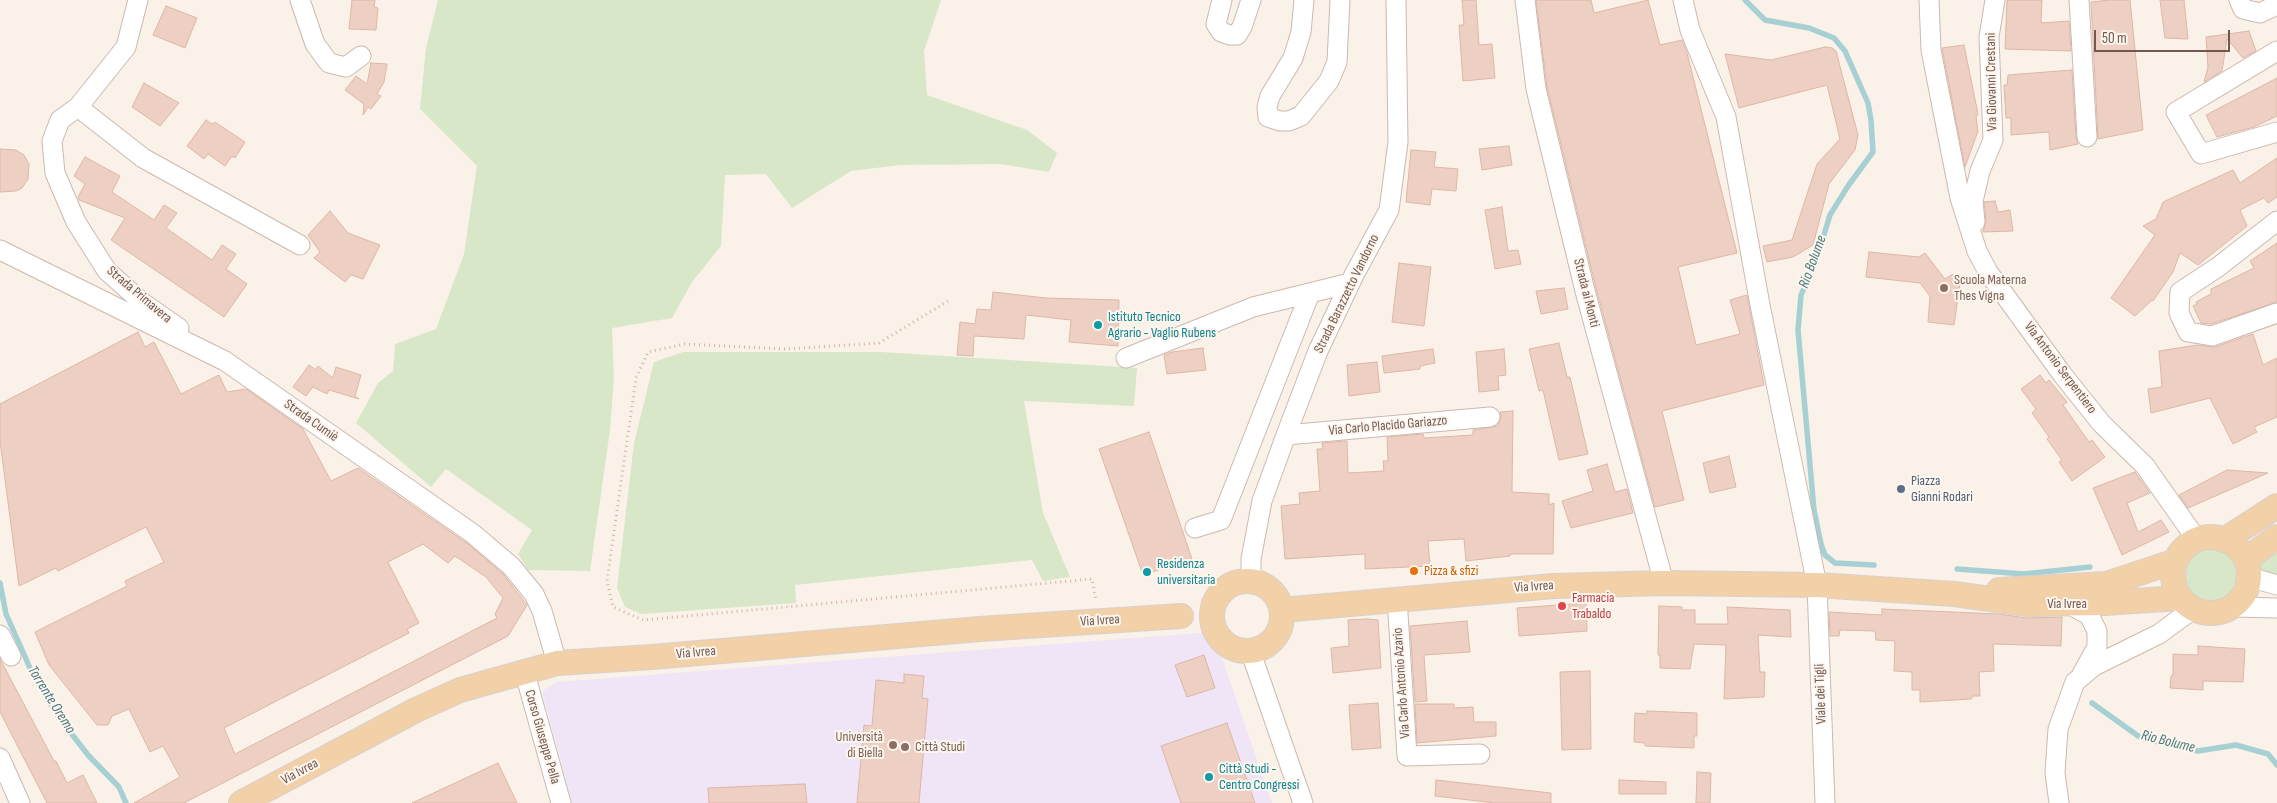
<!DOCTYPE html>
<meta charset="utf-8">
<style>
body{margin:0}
#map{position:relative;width:2277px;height:803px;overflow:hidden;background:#faf2e8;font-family:"Sofia Sans Condensed",sans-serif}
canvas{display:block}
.scale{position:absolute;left:2094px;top:30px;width:136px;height:22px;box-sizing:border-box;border:2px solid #72584f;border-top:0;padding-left:6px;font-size:15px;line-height:18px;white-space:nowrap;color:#72584f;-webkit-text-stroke:4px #fdf6ee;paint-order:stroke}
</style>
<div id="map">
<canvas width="2277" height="803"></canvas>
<div class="scale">50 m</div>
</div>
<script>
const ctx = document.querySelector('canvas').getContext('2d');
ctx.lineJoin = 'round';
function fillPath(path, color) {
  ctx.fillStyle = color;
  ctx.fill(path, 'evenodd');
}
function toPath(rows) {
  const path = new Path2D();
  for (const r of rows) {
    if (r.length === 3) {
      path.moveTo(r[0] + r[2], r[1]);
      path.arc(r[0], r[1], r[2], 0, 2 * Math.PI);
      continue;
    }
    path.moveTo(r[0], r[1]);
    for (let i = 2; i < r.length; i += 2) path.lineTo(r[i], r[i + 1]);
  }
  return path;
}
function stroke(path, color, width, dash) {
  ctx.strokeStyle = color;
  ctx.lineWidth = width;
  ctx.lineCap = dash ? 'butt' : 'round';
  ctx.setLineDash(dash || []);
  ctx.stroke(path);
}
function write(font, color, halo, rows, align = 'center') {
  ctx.font = font + ' "Sofia Sans Condensed",sans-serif';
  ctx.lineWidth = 4;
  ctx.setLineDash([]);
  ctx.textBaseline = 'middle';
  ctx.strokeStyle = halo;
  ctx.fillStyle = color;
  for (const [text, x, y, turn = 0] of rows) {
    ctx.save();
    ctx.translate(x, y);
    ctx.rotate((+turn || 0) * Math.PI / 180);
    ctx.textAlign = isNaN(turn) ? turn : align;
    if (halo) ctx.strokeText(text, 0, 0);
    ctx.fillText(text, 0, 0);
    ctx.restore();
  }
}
fillPath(toPath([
 [1213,632,1272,803,572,803,542,691,557,682]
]), '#efe5f7');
fillPath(toPath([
 [438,0,941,0,924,51,927,95,1027,130,1057,153,1049,172,1001,164,900,165,851,171,792,208,766,174,725,175,721,246,692,282,672,318,612,328,614,377,610,430,590,571,528,570,518,554,532,530,446,469,431,487,356,423,378,383,393,371,395,344,436,329,464,254,477,166,420,109,426,48],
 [683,352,881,352,1137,368,1134,406,1024,401,1043,513,1070,577,1043,581,1032,560,795,585,796,603,641,614,625,607,617,588,634,443,654,362],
 [2277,546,2277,577,2256,567,2254,562],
 [2211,575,28]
]), '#d7e7c8');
stroke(toPath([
 [1745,0,1765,20,1809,28,1834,38,1845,51,1868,103,1871,120,1873,152,1848,186,1830,215,1816,261,1801,295,1798,330,1814,510,1821,544,1825,555,1835,563,1874,565],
 [1957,569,2024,574,2090,567],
 [0,583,6,614,34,677,60,719,88,755,119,787,126,803],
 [2092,703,2141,738,2198,751,2236,745,2268,754,2277,765]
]), '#a6d0d3', 5.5);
const building = toPath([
 [352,0,375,0,374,7,378,8,376,30,349,29,352,0],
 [1462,0,1476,0,1479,45,1492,44,1495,78,1463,81,1459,25,1464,25,1462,0],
 [1536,0,1591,0,1594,13,1648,0,1660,45,1682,40,1687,53,1737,253,1678,267,1696,345,1740,334,1730,300,1747,295,1764,385,1662,411,1684,500,1655,507,1596,288,1547,87,1536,0],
 [2007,0,2042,0,2041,23,2069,21,2071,51,2005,49,2007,0],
 [2109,0,2130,0,2143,130,2098,139,2091,2,2109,0],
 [2160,0,2184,0,2188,39,2165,38,2160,0],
 [166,6,197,18,185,48,153,35,166,6],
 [2249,31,2256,51,2243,58,2227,39,2222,71,2204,82,2208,67,2206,37,2249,31],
 [1964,45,1978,114,1976,117,1978,131,1965,167,1942,48,1964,45],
 [1825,47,1832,48,1836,51,1858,135,1855,150,1829,184,1813,245,1793,257,1767,262,1763,246,1792,240,1817,164,1840,139,1827,85,1739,108,1725,54,1771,60,1825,47],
 [371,63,387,64,384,82,377,94,381,96,371,109,368,107,363,115,364,104,345,90,356,76,367,84,371,63],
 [2072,70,2076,138,2078,144,2050,150,2049,132,2011,135,2011,118,2006,118,2004,85,2007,85,2008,75,2072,70],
 [2277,78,2277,116,2254,127,2217,137,2206,115,2277,78],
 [144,83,179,103,160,126,132,107,144,83],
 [206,120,212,124,215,122,245,142,235,158,232,156,225,166,208,154,204,159,187,146,206,120],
 [1509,146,1512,165,1482,170,1479,149,1509,146],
 [0,149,16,150,24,155,29,164,28,179,22,188,16,191,0,192,0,149],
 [1411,150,1436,152,1434,167,1458,169,1456,191,1432,189,1430,205,1406,202,1411,150],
 [85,157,120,176,112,192,154,220,164,205,177,213,166,228,212,260,222,245,236,254,226,269,247,284,224,317,111,240,125,218,79,200,78,197,85,184,74,176,85,157],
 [2277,158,2277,197,2268,203,2264,198,2240,210,2247,226,2198,265,2180,253,2173,272,2153,301,2152,300,2135,316,2111,298,2155,235,2143,226,2156,219,2163,202,2233,170,2240,183,2277,158],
 [1995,201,1998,212,2010,210,2013,231,1983,232,1986,221,1984,202,1995,201],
 [1502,207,1508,251,1518,250,1521,264,1495,269,1485,210,1502,207],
 [330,211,348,233,380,245,363,279,351,275,345,282,314,258,320,252,308,235,330,211],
 [2277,243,2277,302,2211,324,2201,323,2193,306,2197,304,2196,302,2211,294,2211,289,2254,268,2250,261,2277,243],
 [1869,252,1919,257,1925,253,1945,279,1953,274,1960,283,1954,325,1928,322,1930,296,1920,283,1866,277,1869,252],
 [1399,263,1431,267,1424,326,1392,322,1399,263],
 [1564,288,1568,309,1541,314,1536,291,1564,288],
 [993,292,1046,298,1119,300,1118,346,1069,342,1071,320,1026,315,1024,339,974,336,973,356,957,355,960,322,975,324,977,309,991,310,993,292],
 [138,332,145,347,154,342,181,394,219,375,227,392,246,389,303,429,331,481,358,468,468,544,503,574,527,605,508,636,184,803,134,803,180,777,163,746,150,752,129,709,112,716,108,725,97,725,49,665,35,632,127,586,125,581,164,562,146,527,58,571,56,568,19,586,0,441,0,404,138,332],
 [423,544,448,563,455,556,486,577,503,598,495,614,497,618,235,754,224,728,409,633,407,629,419,623,388,562,423,544],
 [2253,334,2263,365,2277,358,2277,417,2254,427,2257,432,2233,444,2210,398,2151,413,2148,389,2162,387,2159,351,2197,345,2215,347,2253,334],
 [1559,343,1567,377,1570,377,1588,454,1559,460,1543,390,1539,391,1529,349,1559,343],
 [1203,348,1206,370,1167,374,1164,355,1172,352,1203,348],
 [1433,349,1435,363,1420,366,1420,369,1384,373,1382,356,1433,349],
 [1504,349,1506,375,1498,376,1499,390,1479,392,1476,352,1504,349],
 [1377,362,1380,392,1349,396,1347,365,1377,362],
 [309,365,316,370,318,366,333,378,336,367,361,375,355,396,359,399,329,390,327,394,313,387,306,396,293,387,309,365],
 [2040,375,2046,383,2049,380,2067,402,2063,405,2089,442,2092,440,2105,457,2072,481,2059,462,2062,460,2047,439,2049,437,2032,413,2036,409,2021,389,2040,375],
 [1513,411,1512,492,1549,494,1549,505,1554,503,1553,554,1510,554,1510,556,1466,561,1464,539,1428,541,1430,566,1365,569,1365,554,1285,559,1281,506,1300,504,1299,493,1320,491,1317,449,1323,449,1322,443,1347,441,1348,473,1384,471,1383,461,1388,461,1387,437,1423,434,1424,438,1473,435,1473,430,1498,426,1501,416,1500,412,1513,411],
 [1149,432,1192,559,1143,575,1099,449,1149,432],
 [1729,456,1736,487,1710,493,1703,463,1729,456],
 [1607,464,1615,492,1627,489,1633,513,1571,528,1562,501,1593,491,1587,470,1607,464],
 [2227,470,2268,473,2188,508,2179,495,2227,470],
 [2135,472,2150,493,2127,503,2138,532,2161,520,2169,532,2122,555,2093,488,2135,472],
 [1586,603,1587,631,1519,636,1517,608,1586,603],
 [1659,606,1682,607,1682,610,1695,610,1695,624,1728,624,1727,607,1790,610,1791,637,1758,635,1760,672,1765,672,1764,697,1724,699,1726,645,1694,644,1690,669,1660,668,1660,655,1658,655,1659,606],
 [1882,609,1999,614,2027,618,2062,617,2061,646,1993,644,1994,671,1979,672,1980,696,1973,696,1971,699,1920,702,1920,690,1912,690,1912,672,1894,671,1895,641,1876,640,1875,631,1840,630,1839,636,1830,636,1829,612,1882,615,1882,609],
 [1367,619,1378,620,1381,668,1333,673,1331,648,1349,646,1348,620,1367,619],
 [1467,621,1470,652,1424,655,1427,701,1415,702,1410,626,1467,621],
 [2198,646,2245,649,2243,682,2203,681,2203,690,2170,688,2171,676,2173,675,2173,654,2198,655,2198,646],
 [1204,655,1215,688,1187,697,1175,665,1204,655],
 [0,659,54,761,56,761,67,783,83,775,97,803,47,803,0,712,0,659],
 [1590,671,1591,749,1562,750,1560,672,1590,671],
 [904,674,924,676,922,698,928,699,919,803,857,803,864,725,872,726,876,680,904,683,904,674],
 [1378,703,1381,748,1352,750,1349,705,1378,703],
 [1415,704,1454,704,1454,708,1473,707,1474,722,1496,722,1496,736,1417,743,1415,704],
 [1647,711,1697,713,1697,736,1694,736,1694,748,1645,746,1645,743,1634,742,1635,713,1647,714,1647,711],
 [1227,723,1255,803,1181,803,1161,746,1227,723],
 [498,763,517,803,412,803,498,763],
 [1697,772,1711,773,1710,803,1696,803,1697,772],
 [1436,780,1551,793,1551,803,1495,803,1435,796,1436,780],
 [1619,780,1666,782,1666,794,1619,794,1619,780],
 [805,784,807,803,709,803,708,788,805,784]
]);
fillPath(building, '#edd0c3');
stroke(building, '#deb6a5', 1);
const minor = toPath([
 [138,0,126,47,78,107,60,120,52,141,55,173,76,222,107,271,143,303,179,328],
 [300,0,315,44,329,63,346,67,361,56],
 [1222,0,1216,24,1221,32,1230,35,1237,35,1242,27,1251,0],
 [1304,0,1301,32,1293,58,1270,96,1267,107,1268,117,1280,121,1289,121,1301,116,1329,81,1337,62,1340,0],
 [1525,0,1536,89,1585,291,1664,583],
 [1683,0,1690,30,1726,117,1760,305,1817,585,1825,803],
 [1929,0,1931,50,1960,198,1977,251,1988,272,2062,374,2101,423,2145,466,2197,540],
 [2079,0,2087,137],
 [2239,0,2243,9,2260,13,2277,5],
 [2277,51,2176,112,2201,154,2277,132],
 [78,107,143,158,300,245],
 [2277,221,2218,267,2180,292,2179,313,2188,332,2212,336,2277,313],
 [1975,222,1973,201,1980,171,1993,140,1989,37,1995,0],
 [0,250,225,361,472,533,511,566,534,594,542,611,557,663],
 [1126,358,1253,307,1350,283],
 [1286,435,1490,417],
 [1195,528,1221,520,1310,293],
 [2249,577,2277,585],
 [1251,581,1251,559,1262,501,1286,435,1318,351,1354,275,1389,210,1398,142,1396,0],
 [1397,598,1407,756,1480,754],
 [2068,604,2089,615,2097,631,2097,647,2082,674],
 [2233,607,2277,608],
 [0,635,11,656],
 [1250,650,1303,803],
 [524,670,561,803],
 [0,758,20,803],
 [2059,803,2055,773,2058,729,2075,682,2094,666,2159,634,2193,609]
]);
const major = toPath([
 [2211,575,38],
 [2224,540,2277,506],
 [2246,559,2277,537],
 [1247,616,35],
 [1999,590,2106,584,2176,561],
 [1282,610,1554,586,1664,583,1817,585,1954,594,2027,604,2104,603,2180,598],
 [241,803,416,710,460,690,557,663,652,657,980,629,1181,616]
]);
stroke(minor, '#cbb9af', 21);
stroke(major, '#d8d0ce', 26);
stroke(toPath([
 [948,301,879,343,786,349,685,344,648,352,636,378,607,581,613,607,643,620,1092,579,1096,601]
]), '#d2b3a6', 3, [1, 4]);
stroke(minor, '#fff', 19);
stroke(major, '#f2d0a8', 24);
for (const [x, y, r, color] of [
 [1944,288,5,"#8d6e63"],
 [1098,325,5,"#0f9aa8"],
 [1901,489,5,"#5c6f8a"],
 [1414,571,5,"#e8710a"],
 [1147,572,5,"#0f9aa8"],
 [1562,606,5,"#e0444e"],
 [893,745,5,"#8d6e63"],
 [905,747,5,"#8d6e63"],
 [1209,777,5,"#0f9aa8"]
]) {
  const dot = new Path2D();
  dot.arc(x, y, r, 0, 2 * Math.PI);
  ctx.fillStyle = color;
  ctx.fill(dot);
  stroke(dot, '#fdf6ee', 2);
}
write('14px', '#72584f', '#fdf6ee', [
 ["Via Giovanni Crestani",1992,82,-91],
 ["Strada ai Monti",1586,293,76],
 ["Strada Barazzetto Vandorno",1347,294,-64],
 ["Strada Primavera",139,295,40],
 ["Via Antonio Serpentiero",2060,368,53],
 ["Strada Cumiè",311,421,35],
 ["Via Carlo Placido Gariazzo",1388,426,-5],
 ["Via Ivrea",1534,587,-4],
 ["Via Ivrea",2067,604],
 ["Via Ivrea",1100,621,-4],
 ["Via Ivrea",696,653,-5],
 ["Via Carlo Antonio Azario",1402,683,-94],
 ["Viale dei Tigli",1821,694,-92],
 ["Corso Giuseppe Pella",542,737,74],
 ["Via Ivrea",300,772,-28]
]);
write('14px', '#785e54', '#fdf6ee', [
 ["Scuola Materna",1954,280],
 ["Thes Vigna",1954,296],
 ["Università",883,737,"right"],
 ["di Biella",883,753,"right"],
 ["Città Studi",915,747]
], 'left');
write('14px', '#0d838f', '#fdf6ee', [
 ["Istituto Tecnico",1108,317],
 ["Agrario - Vaglio Rubens",1108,333],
 ["Residenza",1157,564],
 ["universitaria",1157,580],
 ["Città Studi -",1219,769],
 ["Centro Congressi",1219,785]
], 'left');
write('14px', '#4e5e75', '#fdf6ee', [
 ["Piazza",1911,481],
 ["Gianni Rodari",1911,497]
], 'left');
write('14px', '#c56008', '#fdf6ee', [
 ["Pizza & sfizi",1424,571]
], 'left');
write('14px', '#be3a42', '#fdf6ee', [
 ["Farmacia",1572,598],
 ["Trabaldo",1572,614]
], 'left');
write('italic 15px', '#47787c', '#fdf6ee', [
 ["Rio Bolume",1813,262,-70],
 ["Torrente Oremo",51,700,58],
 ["Rio Bolume",2168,742,14]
]);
</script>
